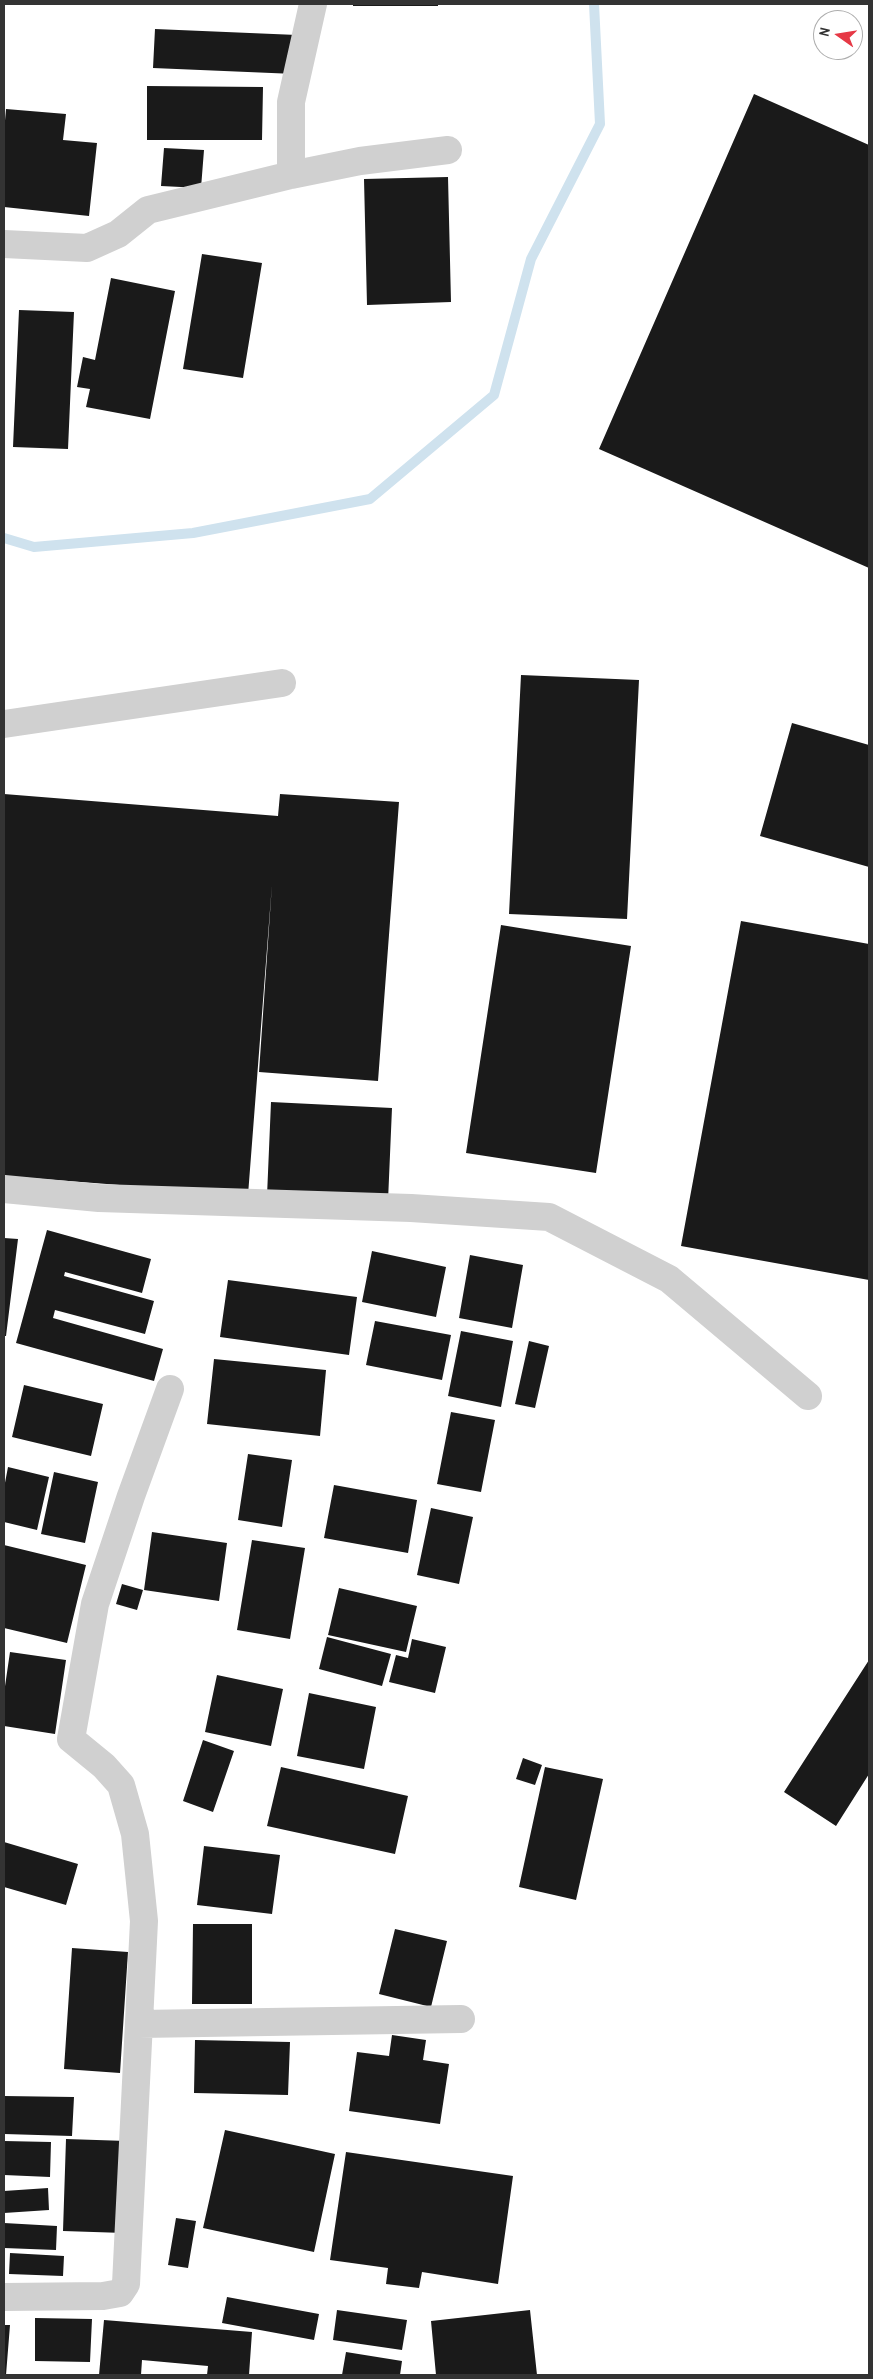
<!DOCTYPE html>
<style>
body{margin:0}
#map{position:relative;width:873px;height:2379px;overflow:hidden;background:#fff;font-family:"Archivo Narrow",sans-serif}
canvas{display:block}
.frame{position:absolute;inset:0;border:5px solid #333;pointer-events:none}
.north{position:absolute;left:813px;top:10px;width:50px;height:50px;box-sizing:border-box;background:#fff;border:1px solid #adadad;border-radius:50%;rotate:283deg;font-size:14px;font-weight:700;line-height:20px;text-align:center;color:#333}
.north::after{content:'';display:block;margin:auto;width:18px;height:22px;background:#e63946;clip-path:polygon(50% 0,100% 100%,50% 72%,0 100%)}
</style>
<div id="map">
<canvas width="873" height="2379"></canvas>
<div class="frame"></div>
<div class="north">N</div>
</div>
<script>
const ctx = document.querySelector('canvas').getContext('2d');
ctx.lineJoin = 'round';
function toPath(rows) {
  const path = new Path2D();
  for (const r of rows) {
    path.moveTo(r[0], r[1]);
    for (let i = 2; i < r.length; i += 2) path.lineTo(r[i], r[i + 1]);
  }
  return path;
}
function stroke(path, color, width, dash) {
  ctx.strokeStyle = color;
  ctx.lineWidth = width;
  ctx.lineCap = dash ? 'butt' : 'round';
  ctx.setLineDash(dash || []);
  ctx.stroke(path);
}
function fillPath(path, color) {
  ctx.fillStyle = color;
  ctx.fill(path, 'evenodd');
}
stroke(toPath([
 [4,538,34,547,193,533,370,499,494,395,531,259,600,124,594,4]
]), '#cfe2ee', 10);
fillPath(toPath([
 [353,4,438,4,438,6,353,6],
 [155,29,297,35,295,74,153,68],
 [147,86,263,87,262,140,147,140],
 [754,94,869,145,869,568,599,449],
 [6,109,66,114,63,140,97,143,89,216,4,207,4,132],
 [164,148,204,150,201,188,161,186],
 [448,177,451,302,367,305,364,179],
 [202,254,262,263,243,378,183,369],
 [111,278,175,291,150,419,86,407,90,389,77,387,83,357,95,360],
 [19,310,74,312,68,449,13,447],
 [521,675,639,680,627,919,509,914],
 [792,723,869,745,869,867,760,836],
 [4,794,278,816,280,794,399,802,378,1081,259,1072,272,884,248,1195,4,1176],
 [741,921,869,944,869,1280,681,1246],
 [501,925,631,946,596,1173,466,1153],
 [271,1102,392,1108,388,1201,267,1196],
 [47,1230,151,1259,142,1293,65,1272,64,1276,154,1301,145,1334,55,1310,53,1318,163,1349,154,1381,16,1343],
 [4,1238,18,1239,6,1336,4,1336],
 [372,1251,446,1267,436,1317,362,1302],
 [470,1255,523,1265,512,1328,459,1318],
 [228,1280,357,1297,349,1355,220,1337],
 [375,1321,451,1335,442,1380,366,1365],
 [461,1331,513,1341,501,1407,448,1396],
 [529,1341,549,1346,535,1408,515,1404],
 [214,1359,326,1370,320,1436,207,1424],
 [24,1385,103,1404,91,1456,12,1437],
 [451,1412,495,1420,481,1492,437,1484],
 [248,1454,292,1460,282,1527,238,1520],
 [8,1467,49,1477,37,1530,4,1522,4,1488],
 [54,1472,98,1482,85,1543,41,1534],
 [334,1485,417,1500,408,1553,324,1538],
 [431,1508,473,1517,459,1584,417,1575],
 [152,1532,227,1543,219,1601,144,1590],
 [252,1540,305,1548,290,1639,237,1630],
 [4,1545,86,1565,67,1643,4,1628],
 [122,1584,143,1590,137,1610,116,1604],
 [339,1588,417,1606,406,1652,328,1635],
 [327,1637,391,1654,382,1686,319,1669],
 [412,1639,446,1647,435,1693,389,1682,396,1655,408,1658],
 [10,1652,66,1660,55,1734,4,1726,4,1693],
 [869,1660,869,1774,836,1826,784,1792],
 [217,1675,283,1689,271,1746,205,1732],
 [309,1693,376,1707,364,1769,297,1756],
 [203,1740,234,1751,213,1812,183,1801],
 [523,1758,542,1765,535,1785,516,1779],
 [281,1767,408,1796,395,1854,267,1826],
 [545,1767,603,1779,576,1900,519,1887],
 [4,1842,78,1864,66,1905,4,1887],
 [204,1846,280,1855,272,1914,197,1905],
 [193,1924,252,1924,252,2004,192,2004],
 [395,1929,447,1941,431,2007,379,1994],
 [72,1948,128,1952,120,2073,64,2069],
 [392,2035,426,2040,423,2060,449,2064,440,2124,349,2111,357,2052,389,2056],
 [195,2040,290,2042,288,2095,194,2093],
 [4,2096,74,2097,72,2136,4,2134],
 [225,2130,335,2154,314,2252,203,2228],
 [66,2139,127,2141,124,2233,63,2231],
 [4,2141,51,2142,50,2177,4,2175],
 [346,2152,513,2176,498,2284,422,2272,419,2288,386,2284,388,2268,330,2260],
 [48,2188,49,2210,4,2213,4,2191],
 [176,2218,196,2221,188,2268,168,2265],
 [4,2223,57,2226,56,2250,4,2248],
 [10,2253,64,2256,63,2276,9,2274],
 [227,2297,319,2314,314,2340,222,2323],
 [337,2310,407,2320,402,2350,333,2340],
 [530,2310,537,2375,436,2375,431,2321],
 [35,2318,92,2319,90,2362,35,2361],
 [104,2320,252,2332,249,2375,207,2375,208,2366,142,2360,141,2375,99,2375],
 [4,2325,10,2325,6,2375,4,2375],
 [346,2352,402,2361,400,2375,342,2375]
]), '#1a1a1a');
stroke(toPath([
 [291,175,291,102,313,4],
 [4,244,87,248,118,234,148,210,291,175,360,161,448,150],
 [4,724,282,683],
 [4,1189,99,1198,411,1208,549,1217,669,1279,808,1396],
 [139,2024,461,2019],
 [4,2297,103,2296,120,2293,126,2284,144,1921,135,1834,121,1785,104,1766,71,1739,95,1604,131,1496,170,1389]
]), '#d0d0d0', 28);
</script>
